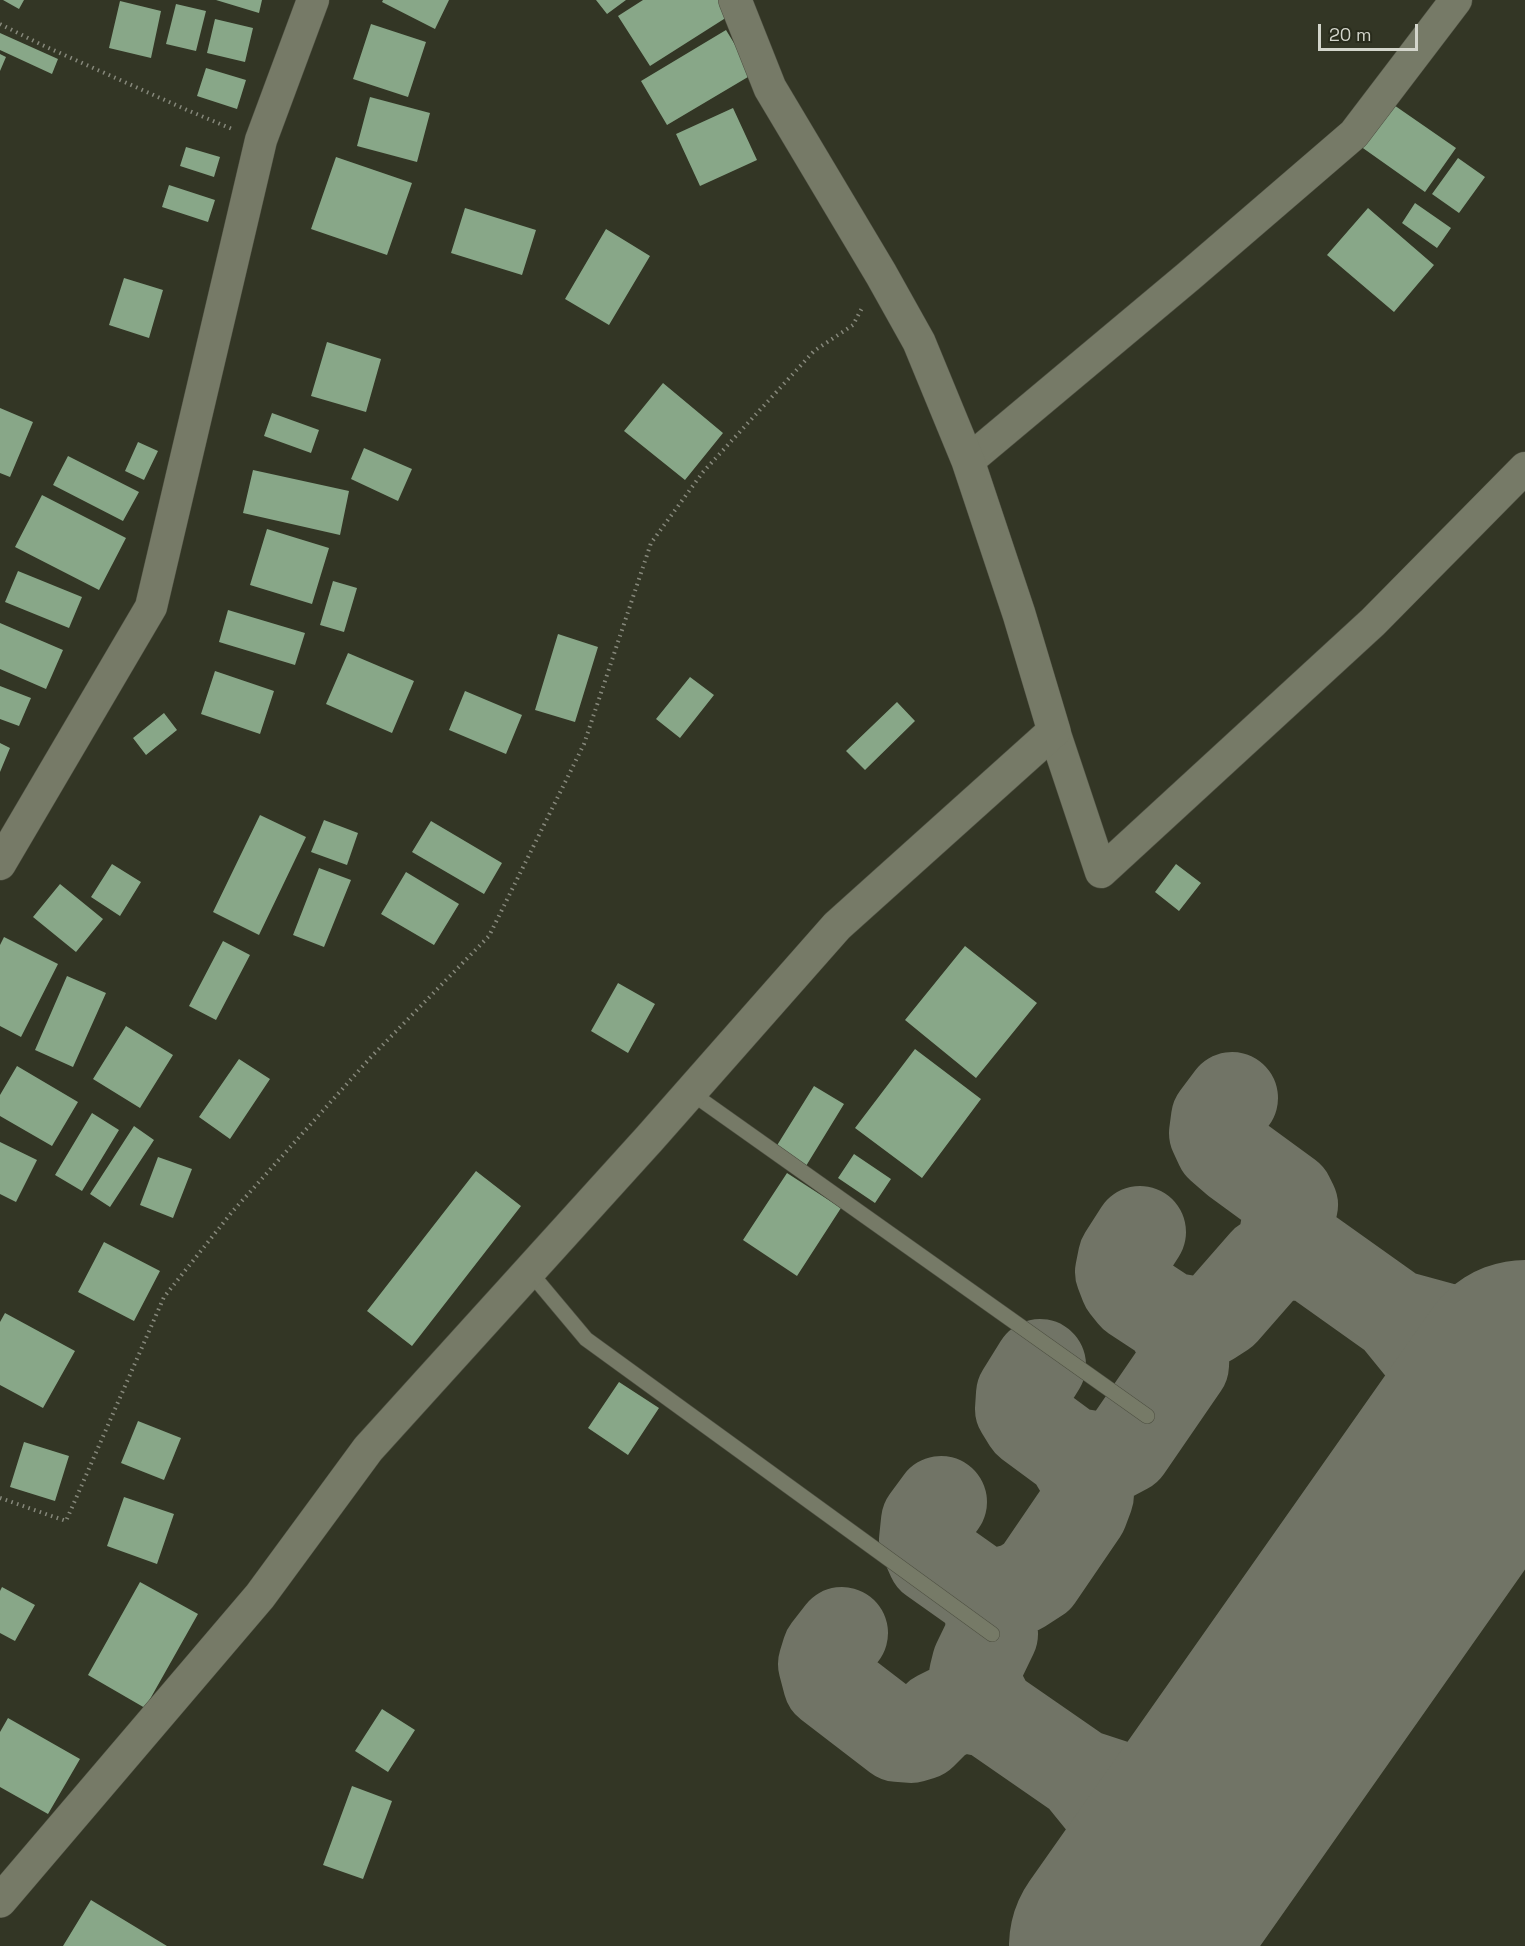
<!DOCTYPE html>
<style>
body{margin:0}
#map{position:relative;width:1525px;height:1946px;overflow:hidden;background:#333625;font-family:"Space Grotesk",sans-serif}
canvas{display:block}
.scale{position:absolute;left:1318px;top:24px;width:100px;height:27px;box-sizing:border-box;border:3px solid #d3d5cb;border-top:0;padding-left:8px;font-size:18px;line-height:21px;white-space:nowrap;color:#d3d5cb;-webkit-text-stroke:4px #292c1c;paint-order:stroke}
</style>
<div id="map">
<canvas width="1525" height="1946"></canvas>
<div class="scale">20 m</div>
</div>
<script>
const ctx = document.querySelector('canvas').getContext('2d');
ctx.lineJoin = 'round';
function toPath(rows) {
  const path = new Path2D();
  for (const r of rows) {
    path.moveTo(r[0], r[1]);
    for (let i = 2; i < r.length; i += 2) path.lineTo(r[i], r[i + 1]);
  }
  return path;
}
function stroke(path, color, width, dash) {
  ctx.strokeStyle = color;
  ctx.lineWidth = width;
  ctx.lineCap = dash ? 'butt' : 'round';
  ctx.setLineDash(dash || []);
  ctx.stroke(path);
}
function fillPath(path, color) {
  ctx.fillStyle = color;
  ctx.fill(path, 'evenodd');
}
stroke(toPath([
 [1232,1098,1217,1118,1215,1133,1221,1146,1236,1159,1288,1197,1292,1205,1286,1230,1292,1242,1396,1316,1431,1359,1449,1409,1450,1450,1431,1506],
 [1396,1316,1451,1331,1488,1330,1525,1319],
 [1169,1318,1193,1322,1209,1320,1223,1311,1265,1263,1280,1254,1309,1255],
 [1071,1453,1095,1457,1111,1456,1126,1448,1183,1365,1184,1344,1169,1318,1134,1295,1126,1285,1121,1272,1124,1257,1140,1232],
 [941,1502,927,1521,925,1540,933,1558,981,1592,990,1604,992,1634,978,1663,975,1675,978,1689,990,1712,1081,1775,1111,1812,1128,1854,1128,1904,1117,1946],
 [981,1592,1002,1593,1020,1588,1037,1577,1082,1511,1088,1495,1086,1478,1071,1453,1029,1422,1021,1409,1022,1394,1040,1365],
 [842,1633,828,1651,824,1664,829,1683,898,1736,911,1737,921,1734,938,1717,952,1710,966,1707,990,1712],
 [1081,1775,1139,1794,1184,1792,1231,1774,1259,1751]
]), '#717466', 92);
stroke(toPath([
 [1122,1946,1525,1373]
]), '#717466', 226);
fillPath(toPath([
 [3,0,24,0,19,9],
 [216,0,262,0,259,13],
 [383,0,449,0,435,29,382,2],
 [596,0,626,0,607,14],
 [643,0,727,0,735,12,650,66,618,16],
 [120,1,161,11,151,58,109,48],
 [176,4,206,11,196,51,166,44],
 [215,19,253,28,245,62,207,53],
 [371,24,426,42,408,97,353,79],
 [726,30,753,74,667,125,641,81],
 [0,33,58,59,52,74,0,50],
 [0,54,6,57,0,71],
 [206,68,246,80,237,109,197,96],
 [370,97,430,113,417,162,357,146],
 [1391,103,1456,148,1425,192,1360,146],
 [733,108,757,160,700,186,676,134],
 [186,147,220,157,214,177,180,166],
 [336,157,412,183,387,255,311,229],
 [1458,158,1485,177,1459,213,1432,194],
 [169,185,215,200,208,222,162,207],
 [1415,203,1451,228,1437,248,1402,223],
 [465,208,536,230,522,275,451,253],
 [1368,208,1434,265,1394,312,1327,255],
 [606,229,650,256,609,325,565,299],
 [124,278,163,290,149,338,109,325],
 [327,342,381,359,366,412,311,396],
 [663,383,723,433,685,480,624,431],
 [0,408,33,422,10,477,0,473],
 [272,413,319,430,311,453,264,436],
 [138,442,158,451,144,480,125,471],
 [364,448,412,469,398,501,351,479],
 [68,456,139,492,123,521,53,485],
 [253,470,349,491,340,535,243,513],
 [42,495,126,538,99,590,15,547],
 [267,529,329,548,312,604,250,585],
 [18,571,82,597,69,628,5,602],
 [333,581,357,588,344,632,320,625],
 [228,610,305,633,295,665,219,642],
 [0,623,63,650,46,689,0,669],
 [558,634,598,647,575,722,535,710],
 [348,653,414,681,392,733,326,704],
 [215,671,274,691,260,734,201,714],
 [690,677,714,695,680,738,656,719],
 [0,686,31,698,19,726,0,719],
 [465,691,522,715,506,754,449,730],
 [897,702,915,721,865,770,846,751],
 [164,713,177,730,146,755,133,738],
 [0,743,10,748,0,772],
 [260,815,306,837,259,935,213,912],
 [324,820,358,833,347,865,311,852],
 [431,821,502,863,484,894,412,852],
 [112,864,141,882,120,916,91,897],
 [1176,864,1201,883,1179,911,1155,892],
 [319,868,351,880,324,947,293,935],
 [406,872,459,904,434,945,381,914],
 [60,884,103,919,76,952,33,917],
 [4,937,58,964,21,1037,0,1026,0,945],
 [223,941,250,955,216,1020,189,1006],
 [965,946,1037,1003,976,1078,905,1020],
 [67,976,106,993,73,1067,35,1050],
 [618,983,655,1004,628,1053,591,1031],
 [126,1026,173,1055,140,1108,93,1079],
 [915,1049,981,1099,922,1178,855,1128],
 [239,1059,270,1079,230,1139,199,1117],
 [17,1066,78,1102,52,1146,0,1116,0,1095],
 [814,1086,844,1104,806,1166,776,1147],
 [92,1113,119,1130,82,1191,55,1175],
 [134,1126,154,1140,110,1207,90,1194],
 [0,1142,37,1160,16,1202,0,1194],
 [854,1154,891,1179,875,1203,838,1178],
 [158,1157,192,1169,173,1218,140,1205],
 [476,1171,521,1206,412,1346,367,1311],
 [787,1173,841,1208,797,1276,743,1240],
 [104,1242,160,1271,134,1321,78,1292],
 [5,1313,75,1351,43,1408,0,1385,0,1322],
 [619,1382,659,1408,628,1455,588,1428],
 [138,1421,181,1438,164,1480,121,1463],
 [24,1442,69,1456,55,1501,10,1487],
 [124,1497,174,1514,157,1564,107,1546],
 [140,1582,198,1614,145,1708,88,1675],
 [2,1587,35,1605,15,1641,0,1633,0,1591],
 [382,1709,415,1730,388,1772,355,1751],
 [8,1718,80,1759,48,1814,0,1787,0,1732],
 [352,1786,392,1801,363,1879,323,1865],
 [91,1900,167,1946,63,1946]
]), '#88a788');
const lane = toPath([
 [690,1092,1147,1416],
 [529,1271,586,1339,992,1634]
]);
const street = toPath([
 [968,461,1189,276,1354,134,1456,0],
 [1054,731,1101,872,1373,622,1525,468],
 [0,864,151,607,261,140,313,0]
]);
const secondary = toPath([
 [0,1901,260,1596,368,1449,650,1138,837,926,1054,731,1019,614,968,461,919,342,881,274,770,88,735,0]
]);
stroke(lane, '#4f5143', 16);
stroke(street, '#4f5143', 33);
stroke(secondary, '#4f5143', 34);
stroke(toPath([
 [0,24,42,45,187,110,232,129],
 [0,1498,66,1521,164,1297,232,1212,371,1057,489,936,584,744,651,543,703,472,814,351,853,325,862,308]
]), '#86887b', 4, [1.5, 4.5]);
stroke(lane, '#767a67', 15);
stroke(street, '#767a67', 32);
stroke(secondary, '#767a67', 33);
</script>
